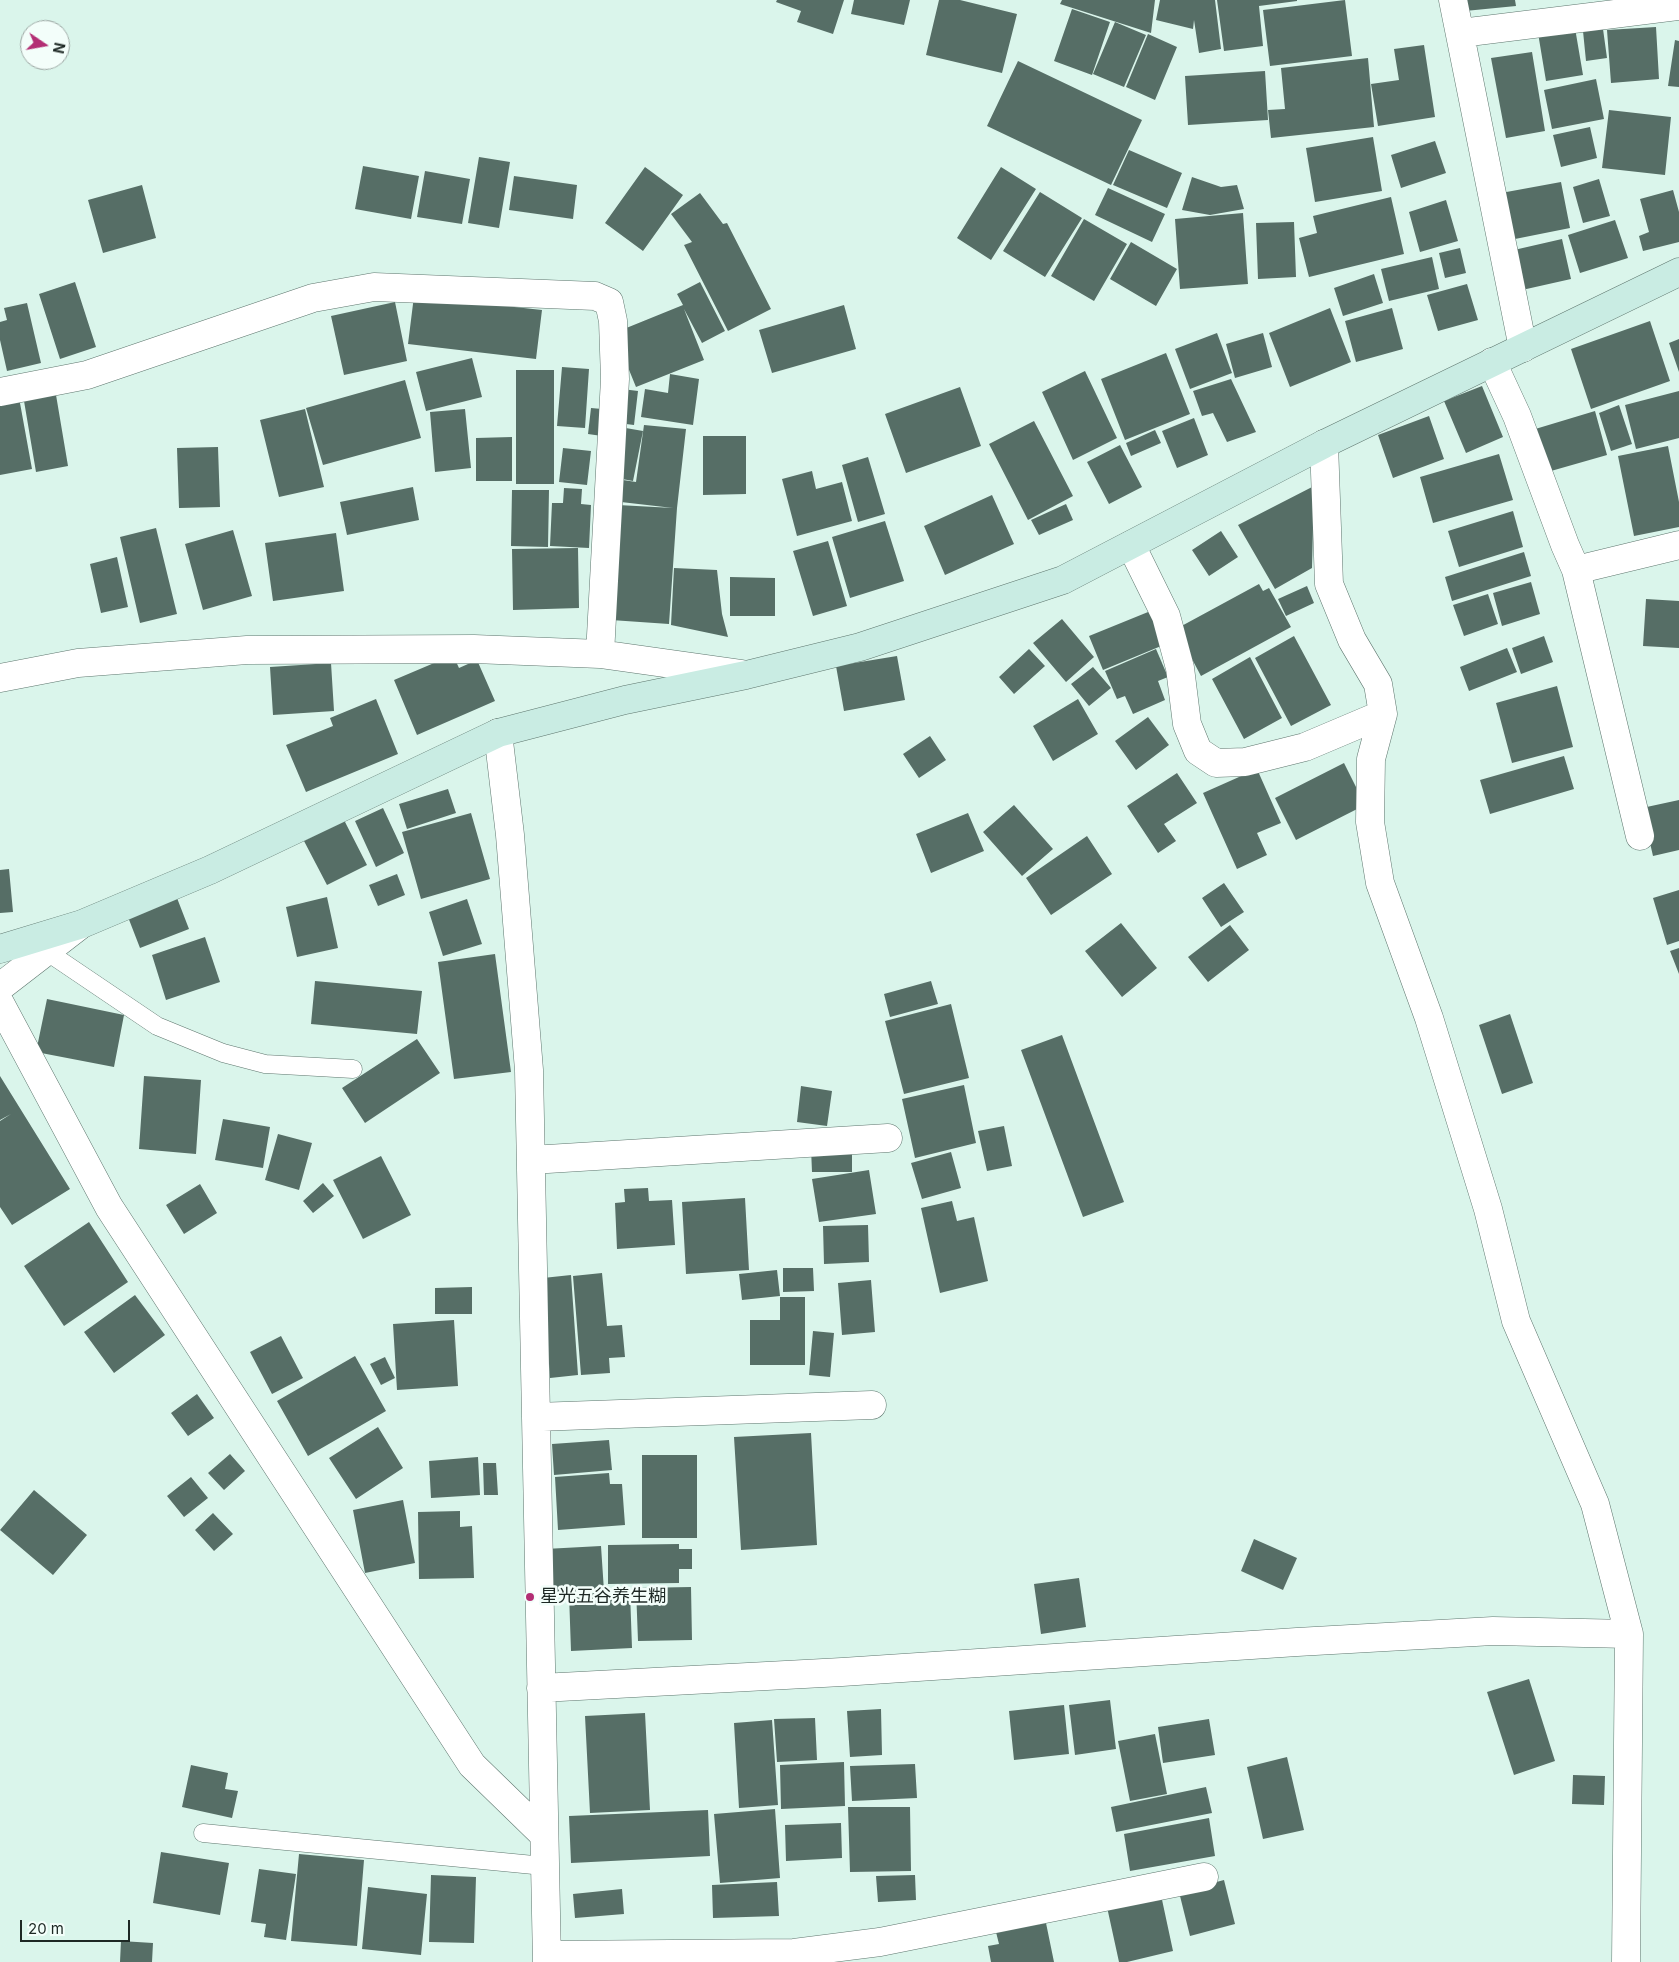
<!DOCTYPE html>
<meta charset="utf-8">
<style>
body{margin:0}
#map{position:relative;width:1679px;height:1962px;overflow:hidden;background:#daf5eb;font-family:Inter,sans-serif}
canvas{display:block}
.north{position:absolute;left:20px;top:20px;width:50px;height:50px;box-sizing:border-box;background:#f3fefa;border:1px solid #9da8a4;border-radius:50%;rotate:102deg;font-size:14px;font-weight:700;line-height:20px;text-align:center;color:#1d2824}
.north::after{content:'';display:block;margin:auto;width:18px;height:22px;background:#b32e74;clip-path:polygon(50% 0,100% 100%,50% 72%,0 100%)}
.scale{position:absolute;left:20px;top:1920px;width:110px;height:22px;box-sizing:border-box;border:2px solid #1d2824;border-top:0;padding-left:6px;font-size:15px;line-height:18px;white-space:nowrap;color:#1d2824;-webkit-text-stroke:4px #f3fefa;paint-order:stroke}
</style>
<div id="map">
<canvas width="1679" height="1962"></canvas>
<div class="north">N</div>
<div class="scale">20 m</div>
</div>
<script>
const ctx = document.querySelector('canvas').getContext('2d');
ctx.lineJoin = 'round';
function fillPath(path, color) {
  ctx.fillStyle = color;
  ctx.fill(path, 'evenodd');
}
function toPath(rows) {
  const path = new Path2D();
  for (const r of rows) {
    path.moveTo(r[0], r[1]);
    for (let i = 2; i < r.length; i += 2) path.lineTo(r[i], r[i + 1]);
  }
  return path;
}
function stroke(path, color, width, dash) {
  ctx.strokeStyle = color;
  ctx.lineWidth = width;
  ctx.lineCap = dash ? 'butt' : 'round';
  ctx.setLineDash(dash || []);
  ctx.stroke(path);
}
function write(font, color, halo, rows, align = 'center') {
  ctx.font = font + ' Inter,"Noto Sans SC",sans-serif';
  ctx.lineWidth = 5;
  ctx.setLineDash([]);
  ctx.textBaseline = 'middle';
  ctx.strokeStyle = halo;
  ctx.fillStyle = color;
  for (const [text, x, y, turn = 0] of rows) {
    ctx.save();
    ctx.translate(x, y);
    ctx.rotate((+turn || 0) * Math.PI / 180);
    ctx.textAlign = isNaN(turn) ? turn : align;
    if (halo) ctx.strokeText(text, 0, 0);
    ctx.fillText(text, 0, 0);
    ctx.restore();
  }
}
fillPath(toPath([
 [777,0,844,0,833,34,797,22,801,11,776,2],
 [854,0,910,0,904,25,851,14],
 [939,0,960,0,1017,14,1002,73,926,55],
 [1062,0,1155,0,1151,33,1060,4],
 [1160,0,1215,0,1221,49,1199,53,1194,20,1193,29,1156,20],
 [1217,0,1297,0,1297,1,1259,6,1263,46,1224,51],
 [1345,0,1352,56,1270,66,1263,10],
 [1463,0,1515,0,1516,6,1465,11],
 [1072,9,1110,22,1092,75,1054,61],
 [1115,22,1146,35,1124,87,1093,74],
 [1656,27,1659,79,1611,83,1607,30],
 [1575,28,1583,75,1546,81,1538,33],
 [1603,29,1607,58,1586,61,1583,31],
 [1148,34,1177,47,1155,100,1126,87],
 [1675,40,1679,41,1679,87,1668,86],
 [1424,45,1435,117,1378,126,1371,84,1399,80,1394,49],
 [1532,52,1545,131,1506,138,1491,58],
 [1368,58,1374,127,1271,138,1268,110,1285,109,1281,68],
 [1018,61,1142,120,1111,185,987,126],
 [1265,71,1268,120,1188,125,1185,76],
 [1596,79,1604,119,1552,129,1544,90],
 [1609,110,1671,117,1665,175,1602,168],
 [1590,127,1597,158,1561,167,1553,135],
 [1373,137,1382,191,1315,202,1306,148],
 [1435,141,1446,173,1401,188,1391,155],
 [1129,150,1182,173,1167,208,1113,185],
 [479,157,510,162,499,228,468,223],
 [363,166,419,176,411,219,355,209],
 [645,167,683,195,643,251,605,223],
 [1001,167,1036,189,991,260,957,238],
 [425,171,470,179,462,224,417,217],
 [514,176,577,185,573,219,509,210],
 [1192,177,1221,187,1237,185,1244,209,1210,215,1182,210],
 [1599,179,1610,216,1583,223,1573,187],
 [1561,182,1570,228,1510,240,1501,193],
 [142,185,156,238,103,253,88,200],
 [1108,188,1165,214,1152,242,1095,215],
 [1673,190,1679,212,1679,242,1643,251,1639,236,1649,232,1640,199],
 [1040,192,1082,218,1045,277,1003,251],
 [700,193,723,224,727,223,771,309,728,331,684,245,692,242,671,214],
 [1391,197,1404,254,1309,277,1299,238,1317,233,1313,216],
 [1446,200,1458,241,1420,252,1409,212],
 [1243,213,1248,284,1180,289,1175,219],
 [1084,219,1127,244,1094,301,1051,276],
 [1615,220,1628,258,1580,273,1568,235],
 [1294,222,1296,277,1258,279,1256,223],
 [1562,239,1571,279,1522,290,1514,250],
 [1131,242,1177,269,1156,306,1110,279],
 [1460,248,1466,273,1445,278,1439,253],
 [1432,257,1439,289,1389,301,1381,269],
 [1374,274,1383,303,1343,316,1334,288],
 [75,282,96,347,60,359,39,294],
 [700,282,725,331,702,343,684,309,704,360,636,387,614,333,683,305,677,294],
 [1467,284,1478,320,1438,331,1427,295],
 [414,296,542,310,536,359,408,344],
 [395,302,407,361,344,375,331,316],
 [27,303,41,363,7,371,0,340,0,322,7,320,4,308],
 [844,305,856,349,772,373,759,330],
 [1330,308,1351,362,1290,387,1269,333],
 [1392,308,1403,349,1356,362,1345,321],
 [1650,321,1670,381,1591,409,1571,349],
 [1217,333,1232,373,1190,389,1175,349],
 [1263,333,1272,367,1235,378,1226,344],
 [1679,339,1679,372,1669,343],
 [1166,353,1190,414,1125,440,1101,379],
 [472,358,482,397,426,411,416,372],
 [562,367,589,369,585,428,557,426],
 [516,370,554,370,554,484,516,484],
 [1085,371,1117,438,1073,460,1042,392],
 [670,374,699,379,693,425,641,417,645,389,668,393],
 [1231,379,1256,432,1227,442,1213,413,1202,416,1193,391],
 [405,380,421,438,323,465,306,408],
 [1482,386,1503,437,1466,453,1444,401],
 [960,387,981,446,906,473,885,414],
 [55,389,68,466,36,472,23,395],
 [622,389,638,391,634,425,618,423],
 [1679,391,1679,438,1636,449,1625,405],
 [18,392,32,469,0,475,0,395],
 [1619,405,1632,444,1611,451,1599,413],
 [591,408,613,410,609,437,588,434],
 [305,409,324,487,279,497,260,420],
 [465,409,471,468,435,472,430,412],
 [1595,411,1607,455,1544,473,1532,430],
 [1429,416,1444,459,1393,478,1378,435],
 [1194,418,1208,455,1177,468,1162,431],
 [1034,421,1073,496,1028,520,989,444],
 [644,425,686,429,677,508,669,624,611,620,618,505,673,508,621,502,623,480,636,482],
 [620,427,643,431,633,481,611,477],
 [1155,430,1161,443,1131,456,1126,443],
 [703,436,746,436,746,494,703,495],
 [512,437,512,481,476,481,476,438],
 [1120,445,1142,487,1109,504,1087,462],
 [1668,446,1679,502,1679,527,1634,536,1618,456],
 [218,447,220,507,179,508,177,448],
 [563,448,591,451,587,485,559,482],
 [1499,454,1513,500,1433,523,1420,477],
 [868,457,885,514,858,522,842,465],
 [812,471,816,489,842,482,852,521,797,536,782,479],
 [1314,486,1312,568,1275,589,1238,525],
 [413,487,419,520,347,535,340,502],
 [564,488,582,489,581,504,591,505,589,548,550,546,552,503,563,503],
 [512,490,549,490,548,547,511,546],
 [992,495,1014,544,945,575,924,526],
 [1066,504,1073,520,1039,535,1031,520],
 [1513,511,1523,547,1459,567,1448,531],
 [885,521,904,581,850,598,832,537],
 [156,528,177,614,140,623,120,537],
 [233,530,252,596,203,610,185,544],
 [1221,531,1238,557,1209,576,1192,550],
 [336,533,344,591,273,601,265,543],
 [828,541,847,606,813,616,793,551],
 [578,548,579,608,513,610,512,549],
 [1524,552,1531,576,1452,601,1445,577],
 [117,557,128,607,101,613,90,564],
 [674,568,717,570,722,614,728,637,671,625],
 [730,577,775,578,775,616,730,616],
 [1531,582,1540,614,1502,626,1493,593],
 [1259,584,1263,591,1269,588,1291,627,1201,676,1176,629],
 [1307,586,1314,603,1286,616,1278,599],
 [1488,594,1498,624,1464,636,1453,605],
 [1646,599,1679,601,1679,648,1643,646],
 [1153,610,1166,644,1103,670,1089,636],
 [1062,619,1094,657,1066,682,1033,643],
 [1294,636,1331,705,1291,726,1255,658],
 [1544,636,1553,662,1521,674,1512,648],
 [1507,648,1517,672,1469,691,1460,667],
 [1029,649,1045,666,1014,694,999,677],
 [1156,649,1168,677,1158,681,1165,700,1133,714,1125,696,1117,699,1105,671],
 [453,655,459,668,477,660,495,701,417,735,394,680],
 [897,656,905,700,844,711,836,666],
 [1250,657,1282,718,1244,739,1212,679],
 [331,663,334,711,273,715,270,667],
 [1093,667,1111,688,1089,706,1071,684],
 [1557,686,1573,747,1512,763,1496,703],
 [376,699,398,754,306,792,286,745,333,726,330,718],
 [1078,699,1098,734,1053,761,1033,726],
 [1148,717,1169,745,1136,770,1115,741],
 [930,736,946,760,919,778,903,754],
 [1564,756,1574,789,1490,814,1480,780],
 [1344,763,1365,805,1296,840,1275,798],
 [1257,769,1281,823,1257,833,1267,855,1237,869,1203,793],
 [1177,773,1197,803,1164,824,1176,841,1158,853,1127,806],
 [448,789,456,813,407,829,399,804],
 [1679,800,1679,850,1653,856,1642,808],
 [1014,805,1053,849,1022,876,983,832],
 [383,808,404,853,376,867,355,821],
 [471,813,490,879,421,899,402,832],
 [968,813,984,851,931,873,916,834],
 [344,820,367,865,327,885,304,841],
 [1087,836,1112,874,1051,915,1026,878],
 [9,869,13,912,0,913,0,870],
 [397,874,405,895,378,906,369,885],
 [1224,883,1244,912,1221,927,1202,898],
 [1679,890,1679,941,1667,945,1653,898],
 [327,897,338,948,297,957,286,907],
 [177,898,189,929,140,948,128,917],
 [467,899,482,944,443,956,429,912],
 [1121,923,1157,968,1122,997,1085,951],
 [1230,925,1249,950,1208,982,1188,957],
 [205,937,220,982,166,1000,152,955],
 [1679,948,1679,974,1670,951],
 [495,954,511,1072,454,1079,438,962],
 [315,981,422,991,417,1034,311,1024],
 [931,981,938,1004,890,1017,884,994],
 [47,999,124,1015,114,1067,36,1052],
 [951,1004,969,1078,904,1094,885,1021],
 [1510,1014,1533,1083,1502,1094,1479,1025],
 [1062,1035,1124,1202,1083,1217,1021,1050],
 [417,1039,440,1073,365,1123,342,1088],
 [0,1076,70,1189,12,1225,0,1207,0,1121,11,1114,0,1120],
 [144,1076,201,1080,196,1154,139,1149],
 [964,1085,976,1143,915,1158,902,1099],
 [801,1086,832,1091,827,1126,797,1122],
 [223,1119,270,1127,263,1168,215,1160],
 [1004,1126,1012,1166,987,1171,978,1131],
 [278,1134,312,1143,299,1190,265,1180],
 [811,1148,852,1148,852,1172,812,1172],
 [951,1152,961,1188,922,1199,911,1163],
 [381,1156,411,1215,363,1239,333,1180],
 [869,1170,876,1214,819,1222,812,1179],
 [323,1183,334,1196,313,1213,303,1201],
 [200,1184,217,1213,184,1234,166,1205],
 [648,1188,649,1201,672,1200,675,1245,617,1249,615,1203,625,1202,624,1189],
 [745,1198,749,1270,686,1274,682,1202],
 [952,1201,957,1221,974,1217,988,1281,940,1293,921,1208],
 [89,1222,128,1282,64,1326,24,1266],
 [868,1225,869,1262,824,1264,823,1226],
 [783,1268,813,1268,814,1291,783,1292],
 [777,1270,780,1296,742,1300,739,1274],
 [602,1273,607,1326,622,1325,625,1357,609,1358,610,1373,581,1375,573,1276],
 [571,1275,578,1375,550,1378,543,1278],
 [871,1280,875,1332,842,1335,838,1283],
 [472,1287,472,1314,435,1314,435,1288],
 [135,1295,165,1335,114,1373,84,1332],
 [780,1297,805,1297,805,1365,750,1365,750,1320,780,1320],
 [454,1320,458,1386,397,1390,393,1324],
 [813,1331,834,1333,830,1377,809,1375],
 [281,1336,303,1378,272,1394,250,1352],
 [355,1356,386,1411,308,1456,277,1401],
 [385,1357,395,1378,381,1385,370,1364],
 [197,1394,214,1418,188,1436,171,1413],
 [378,1427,403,1468,356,1499,329,1458],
 [811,1433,817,1545,741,1550,734,1437],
 [609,1440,612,1470,554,1475,552,1444],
 [230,1454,245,1471,224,1490,208,1473],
 [642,1455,697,1455,697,1538,642,1538],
 [478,1457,480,1495,431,1498,429,1461],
 [483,1463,496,1463,498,1495,484,1495],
 [609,1473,610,1484,622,1484,625,1525,558,1530,555,1477],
 [191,1477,208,1498,184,1517,167,1496],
 [34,1490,87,1535,53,1575,0,1530],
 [403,1500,415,1563,365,1573,353,1510],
 [460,1511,460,1527,472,1526,474,1578,419,1579,418,1512],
 [213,1513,233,1534,214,1551,195,1530],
 [1254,1539,1297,1558,1283,1590,1241,1571],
 [679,1544,679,1549,692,1549,692,1569,679,1569,679,1583,608,1584,608,1545],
 [601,1546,604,1591,547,1593,545,1549],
 [1079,1578,1086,1627,1041,1634,1034,1584],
 [691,1587,692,1640,638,1641,636,1588],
 [630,1592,632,1648,571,1651,569,1594],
 [1529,1679,1555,1761,1514,1775,1487,1692],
 [1110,1700,1116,1749,1075,1755,1069,1705],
 [1064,1705,1069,1754,1014,1760,1009,1711],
 [881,1709,882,1755,850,1757,847,1711],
 [645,1713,650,1810,590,1813,585,1716],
 [815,1718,817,1760,777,1762,774,1719],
 [1209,1719,1215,1755,1163,1763,1158,1727],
 [772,1720,778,1805,739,1808,734,1723],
 [1155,1734,1167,1794,1130,1801,1118,1741],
 [1287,1757,1304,1830,1263,1839,1247,1767],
 [844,1762,845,1806,781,1809,780,1765],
 [915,1764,917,1798,852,1801,850,1766],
 [191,1765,228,1773,225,1789,238,1791,232,1818,182,1807],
 [1573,1775,1605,1776,1604,1805,1572,1804],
 [1206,1787,1212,1813,1116,1832,1111,1807],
 [848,1807,910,1807,911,1871,850,1872],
 [775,1809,780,1878,720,1883,714,1814],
 [708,1810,710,1856,571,1863,569,1816],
 [1209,1818,1215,1856,1130,1871,1124,1834],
 [841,1823,842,1858,786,1861,785,1825],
 [161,1852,229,1863,220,1915,153,1903],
 [299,1854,364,1860,357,1946,291,1941],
 [259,1869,296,1874,286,1940,264,1937,266,1924,251,1922],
 [431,1875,476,1877,474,1943,429,1942],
 [915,1875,916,1900,878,1902,876,1876],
 [1224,1880,1235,1924,1190,1936,1179,1892],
 [777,1882,779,1916,713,1918,712,1885],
 [368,1887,427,1894,421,1955,362,1949],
 [622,1889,624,1914,575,1918,573,1894],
 [1161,1895,1173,1951,1127,1962,1119,1962,1107,1907],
 [1046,1923,1054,1962,991,1962,988,1946,999,1944,996,1932],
 [121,1941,153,1943,152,1962,120,1962]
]), '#566e66');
const lane = toPath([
 [46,951,157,1026,223,1053,265,1064,353,1069],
 [203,1833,544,1866]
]);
const street = toPath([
 [1453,0,1523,348],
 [1461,33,1679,6],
 [1492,362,1517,416,1565,545,1576,570,1640,836],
 [0,392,87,375,313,298,374,287,595,296,609,302,613,321,615,379,600,654],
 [1324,444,1329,584,1352,640,1378,684,1383,714,1371,759,1370,822,1380,883,1429,1018,1488,1209,1516,1321,1595,1504,1629,1634,1626,1962],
 [1131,545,1166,616,1180,668,1187,724,1198,751,1216,763,1245,762,1305,747,1383,714],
 [1576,570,1679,545],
 [0,678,78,663,247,650,474,649,600,654,742,674],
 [498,733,510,835,529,1070,547,1962],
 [0,987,79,926],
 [0,1003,109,1207,472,1765,544,1835],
 [531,1160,888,1138],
 [536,1417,872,1405],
 [541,1688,842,1672,1297,1642,1493,1631,1629,1634],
 [547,1955,794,1953,880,1942,1204,1877]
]);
const secondary = toPath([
 [0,949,82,924,210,870,498,733,625,700,746,675,860,647,1063,580,1324,444,1679,272]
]);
stroke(lane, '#5e766e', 19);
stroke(street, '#5e766e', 29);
stroke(secondary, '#5e766e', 29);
stroke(lane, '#fff', 18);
stroke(street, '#fff', 28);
stroke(secondary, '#c9ece3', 28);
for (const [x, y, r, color] of [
 [530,1597,5,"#b32e74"]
]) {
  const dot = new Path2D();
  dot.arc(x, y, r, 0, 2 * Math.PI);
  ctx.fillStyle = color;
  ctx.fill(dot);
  stroke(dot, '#f3fefa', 2);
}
write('18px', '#1d2824', '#f3fefa', [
 ["星光五谷养生糊",540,1597]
], 'left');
</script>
